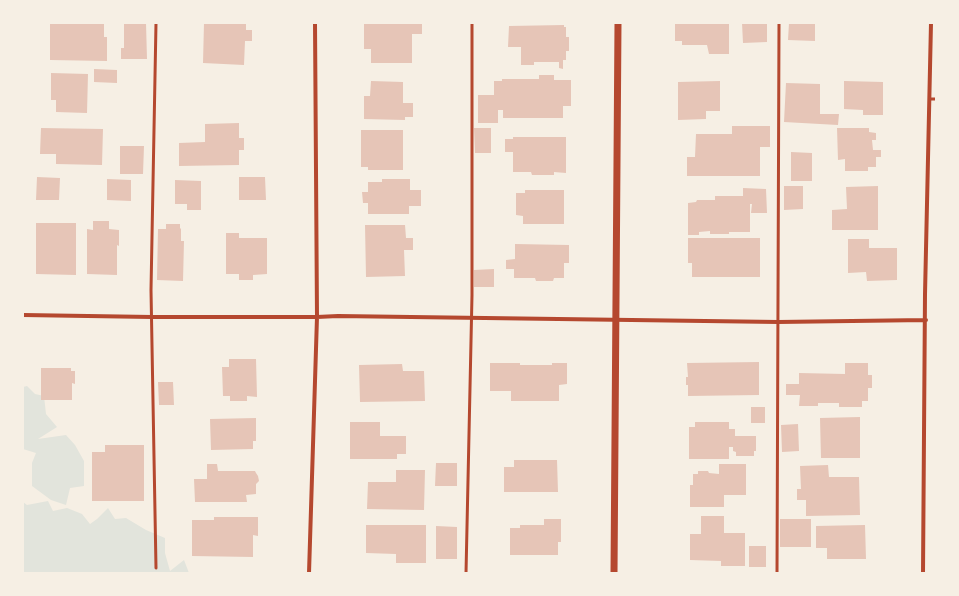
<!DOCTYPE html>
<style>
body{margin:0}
#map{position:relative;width:959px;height:596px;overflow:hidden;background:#f6efe4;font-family:"Titillium Web",sans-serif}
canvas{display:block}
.frame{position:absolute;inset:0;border:24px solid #f6efe4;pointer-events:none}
</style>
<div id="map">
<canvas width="959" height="596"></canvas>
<div class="frame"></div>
</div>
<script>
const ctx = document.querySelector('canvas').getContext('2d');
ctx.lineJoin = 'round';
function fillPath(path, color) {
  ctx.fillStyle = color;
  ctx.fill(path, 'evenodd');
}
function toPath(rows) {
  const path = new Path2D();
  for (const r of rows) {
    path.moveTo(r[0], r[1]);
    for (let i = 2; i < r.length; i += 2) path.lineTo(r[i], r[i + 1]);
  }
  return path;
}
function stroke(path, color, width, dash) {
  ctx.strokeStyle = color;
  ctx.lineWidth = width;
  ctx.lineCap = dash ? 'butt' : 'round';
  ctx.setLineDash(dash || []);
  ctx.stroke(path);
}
fillPath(toPath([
 [27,386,35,394,44,396,46,414,57,427,38,439,66,435,75,445,84,461,84,486,70,488,66,505,51,500,32,486,32,463,36,453,23,449,23,387],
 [48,501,53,511,67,508,82,514,90,524,97,519,108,508,115,519,126,518,146,530,165,538,165,553,170,571,184,560,189,573,23,573,23,502,27,505]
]), '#e2e4dc');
fillPath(toPath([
 [50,23,104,23,104,37,107,37,107,61,50,60],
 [124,23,146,23,147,59,121,59,121,48,124,48],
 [204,23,246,23,246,30,252,30,252,41,245,41,244,65,203,63],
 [422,23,422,34,412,34,412,63,371,63,371,49,364,49,364,24],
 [675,23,729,23,729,54,709,54,707,45,682,45,682,41,675,41],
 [742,23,767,23,767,42,743,43],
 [789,23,815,23,815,41,788,40],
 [564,25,564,27,566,27,566,37,569,37,569,51,566,51,566,60,563,60,563,69,559,68,559,62,534,62,534,65,521,65,521,47,508,47,509,26],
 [94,69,117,70,117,83,94,82],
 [51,73,88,74,87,113,56,112,56,100,51,100],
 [539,75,554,75,554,80,571,80,571,106,563,106,563,118,503,118,503,110,498,110,498,123,478,123,478,95,494,95,494,81,502,81,502,79,539,79],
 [371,81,403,82,403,103,413,103,413,117,405,117,405,120,364,119,364,96,370,96],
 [720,81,720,111,706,111,706,119,678,120,678,82],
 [844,81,883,82,883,115,863,115,863,110,844,109],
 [786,83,820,84,820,114,839,114,838,125,784,122],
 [239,123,239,138,244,138,244,150,239,150,239,165,179,166,179,143,205,142,205,124],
 [732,126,770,126,770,147,760,147,760,176,687,176,687,157,695,157,696,134,732,134],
 [41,128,103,129,102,165,56,164,56,154,40,154],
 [474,128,491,128,491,153,475,153],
 [837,128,869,128,869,132,876,133,876,140,872,140,873,150,881,150,881,157,876,157,876,167,868,167,868,171,845,171,845,159,838,160],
 [361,130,403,130,403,170,368,170,368,167,361,167],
 [513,137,566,137,566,173,554,172,554,175,532,175,531,172,513,172,513,152,505,152,505,139,513,139],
 [120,146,144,146,143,174,120,174],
 [791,152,812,153,812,181,791,181],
 [37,177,60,178,59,200,36,200],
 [239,177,265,177,266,200,239,200],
 [107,179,131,180,131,201,107,200],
 [382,179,410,179,410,190,421,190,421,206,409,206,409,214,368,214,368,203,363,203,362,192,368,192,368,182,382,182],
 [175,180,201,181,201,210,187,210,187,204,175,204],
 [784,186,803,186,803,209,784,210],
 [878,186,878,230,832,230,832,210,847,209,846,187],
 [743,188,766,189,767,213,751,213,752,204,750,204,750,232,729,232,729,234,710,234,710,231,699,232,699,235,688,235,688,203,696,202,697,200,715,200,715,196,743,196],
 [525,190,564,190,564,224,523,224,523,216,516,215,516,193,525,193],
 [93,221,109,221,109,229,119,230,119,246,117,245,117,275,87,274,87,229,93,230],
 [36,223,76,223,76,275,36,274],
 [166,224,180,224,180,228,181,229,181,241,184,241,183,281,157,280,158,229,166,229],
 [365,225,405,225,406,238,413,238,413,250,404,250,405,276,366,277],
 [226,233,239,233,239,238,267,238,267,274,253,275,253,280,239,280,239,274,226,274],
 [688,238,760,238,760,277,692,277,692,263,688,263],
 [848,239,869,239,869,248,897,248,897,280,867,281,866,272,848,273],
 [515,244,569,245,569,263,564,263,564,278,554,278,553,281,536,281,535,278,514,278,514,269,506,269,506,260,515,259],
 [494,269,494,287,474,287,474,270],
 [229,359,256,359,257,397,247,396,247,401,230,401,230,396,223,396,222,367,229,367],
 [759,362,759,395,688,396,688,385,686,385,686,377,688,377,687,363],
 [490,363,520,363,520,365,552,365,552,363,567,363,567,384,559,385,559,401,511,401,511,391,490,391],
 [845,363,868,363,868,375,872,375,872,388,868,388,868,401,862,401,862,407,839,407,839,403,818,403,818,406,799,406,800,395,786,395,786,384,799,384,799,373,845,374],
 [402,364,403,371,424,371,425,401,360,402,359,365],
 [41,368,71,368,71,371,75,371,75,384,72,383,72,400,41,400],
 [158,382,173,382,174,405,159,405],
 [751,407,765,407,765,423,751,423],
 [860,417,860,458,821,458,820,418],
 [256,418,256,441,253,441,253,449,211,450,210,419],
 [350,422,380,422,380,436,406,436,406,454,397,454,397,459,350,459],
 [695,422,729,422,729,429,735,429,735,436,756,436,756,451,754,451,754,456,736,456,736,452,733,451,733,447,729,447,729,459,689,459,689,427,695,427],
 [798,424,799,451,782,452,781,425],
 [105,445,144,445,144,501,92,501,92,452,105,452],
 [514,460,557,460,558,492,504,492,504,467,514,467],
 [436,463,457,463,457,486,435,486],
 [207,464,217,464,218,471,255,471,256,473,258,476,259,481,256,484,256,494,246,495,247,502,195,502,194,479,207,479],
 [719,464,746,464,746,495,724,495,724,507,690,507,690,485,693,485,693,474,698,474,698,471,708,471,709,473,719,474],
 [828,465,829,477,859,477,860,515,806,516,806,500,797,500,797,489,801,489,800,466],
 [396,470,425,470,424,510,367,509,368,482,396,482],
 [701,516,724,516,724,533,745,533,745,566,721,566,721,561,690,560,690,534,701,534],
 [214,517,258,517,258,536,253,535,253,557,192,556,192,520,214,520],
 [544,519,561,519,561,542,558,542,558,555,510,555,510,528,520,528,520,525,544,525],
 [780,519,811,519,811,547,780,547],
 [366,525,426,525,426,563,396,563,396,554,366,553],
 [865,525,866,559,827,559,827,548,816,548,816,526],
 [436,526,457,527,457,559,436,559],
 [749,546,766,546,766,567,749,567]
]), '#e6c5b7');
stroke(toPath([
 [930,99,936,99],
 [156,568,151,290,156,23],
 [466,573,472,295,472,23],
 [777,573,779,23]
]), '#b5482f', 3);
stroke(toPath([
 [23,315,152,317,317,317,338,316,778,322,926,320],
 [309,573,317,317,315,23],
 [923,573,925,294,931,23]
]), '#b5482f', 4);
stroke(toPath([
 [614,573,618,23]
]), '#b5482f', 7);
</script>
